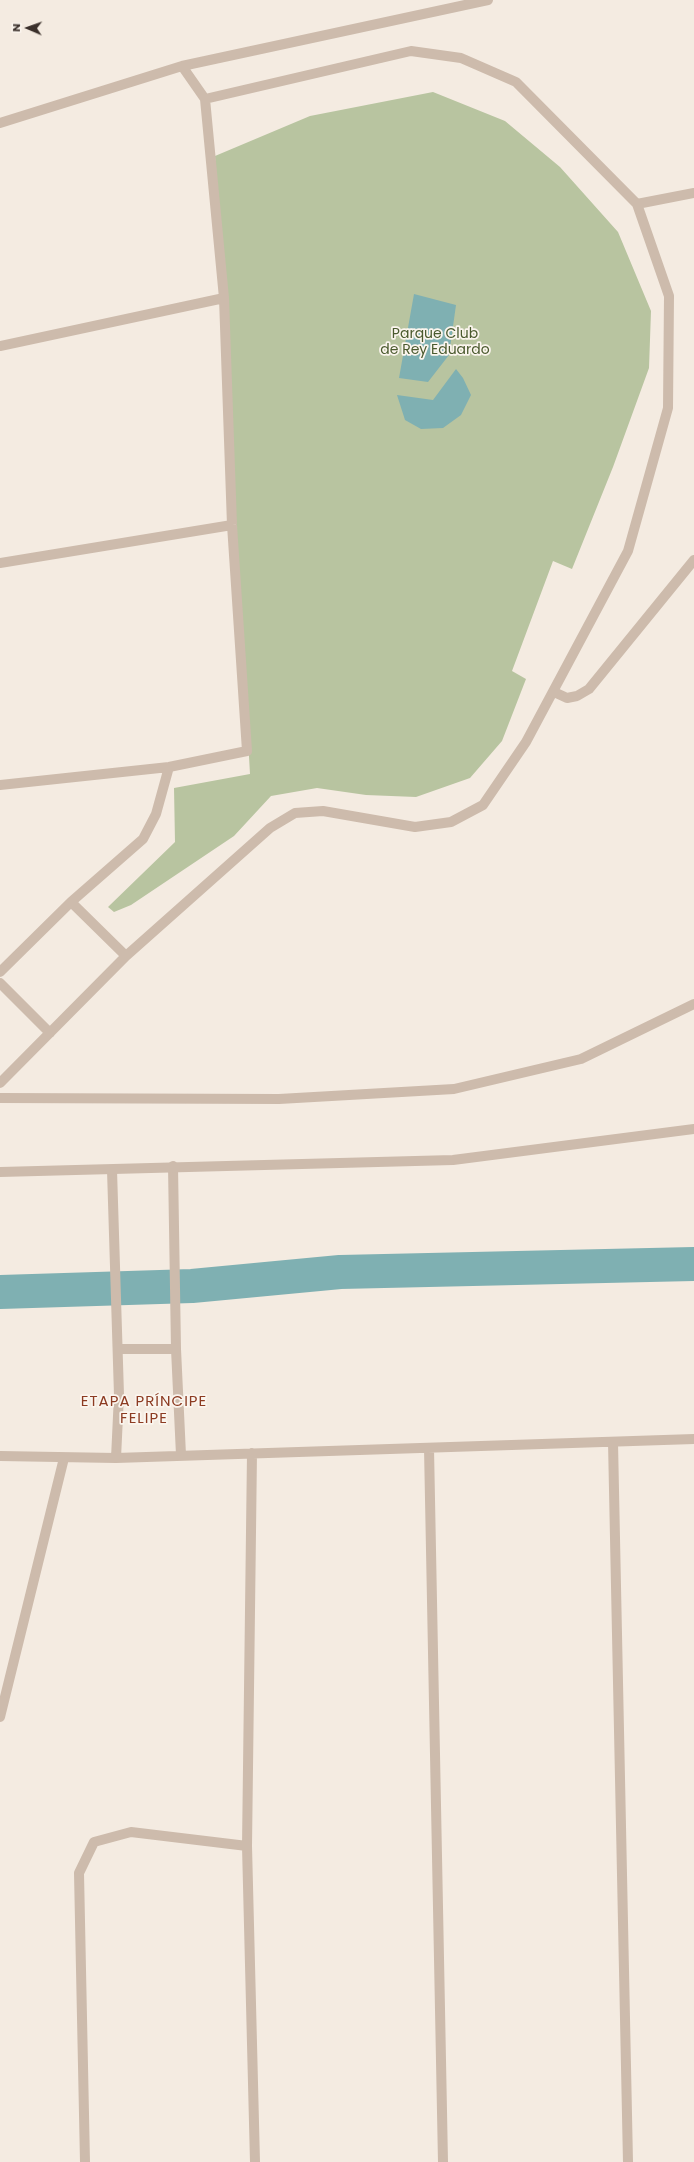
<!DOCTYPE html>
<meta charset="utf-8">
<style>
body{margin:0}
#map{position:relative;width:694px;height:2162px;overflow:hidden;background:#f4ebe1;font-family:Poppins,sans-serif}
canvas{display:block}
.north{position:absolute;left:8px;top:8px;width:40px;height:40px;-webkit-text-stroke:3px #fbf5ee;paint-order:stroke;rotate:272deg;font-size:11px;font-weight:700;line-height:16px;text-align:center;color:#3b302b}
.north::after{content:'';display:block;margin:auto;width:14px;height:18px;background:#3b302b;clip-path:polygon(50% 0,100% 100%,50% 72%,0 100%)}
</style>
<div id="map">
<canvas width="694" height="2162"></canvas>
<div class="north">N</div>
</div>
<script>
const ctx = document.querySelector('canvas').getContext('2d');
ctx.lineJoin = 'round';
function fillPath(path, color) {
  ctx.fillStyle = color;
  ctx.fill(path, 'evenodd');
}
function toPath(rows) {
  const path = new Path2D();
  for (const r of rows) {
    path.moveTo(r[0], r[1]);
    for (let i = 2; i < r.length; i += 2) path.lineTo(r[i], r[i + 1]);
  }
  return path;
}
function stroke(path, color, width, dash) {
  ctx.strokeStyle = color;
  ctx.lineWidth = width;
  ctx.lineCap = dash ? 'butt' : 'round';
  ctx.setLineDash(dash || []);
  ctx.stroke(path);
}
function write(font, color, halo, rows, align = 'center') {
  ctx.font = font + ' Poppins,sans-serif';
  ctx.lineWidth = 3.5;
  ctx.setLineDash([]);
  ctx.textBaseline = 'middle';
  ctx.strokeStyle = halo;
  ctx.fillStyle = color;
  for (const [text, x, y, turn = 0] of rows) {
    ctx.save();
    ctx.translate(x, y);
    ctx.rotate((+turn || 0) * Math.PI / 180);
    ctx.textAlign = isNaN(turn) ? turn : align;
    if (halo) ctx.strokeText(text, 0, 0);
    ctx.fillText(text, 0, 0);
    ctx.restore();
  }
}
fillPath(toPath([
 [433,92,505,121,560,167,618,232,651,311,649,368,613,467,572,569,553,561,512,671,526,679,502,741,470,778,416,797,366,795,317,788,271,796,234,836,131,905,114,912,108,907,175,842,174,788,250,774,215,156,310,116]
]), '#b8c4a0');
fillPath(toPath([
 [414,294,456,305,449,355,428,382,399,378],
 [456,369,463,378,471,395,461,415,443,428,421,429,405,420,397,395,433,400]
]), '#7fb0b2');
stroke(toPath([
 [0,1292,192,1286,340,1272,694,1264]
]), '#7fb0b2', 34);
stroke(toPath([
 [0,123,182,66,488,0],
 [637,204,694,193],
 [0,346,224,298],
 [0,563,232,525],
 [554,692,567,698,577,696,589,689,694,560],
 [0,785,169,767,247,751,232,525,224,298,205,99,182,66],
 [71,902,126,956],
 [0,972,71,902,143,839,156,814,169,767],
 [0,983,50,1033],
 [0,1083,126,956,270,828,295,813,323,811,415,827,451,822,483,805,526,742,628,551,668,408,669,296,637,204,516,82,461,58,411,51,205,99],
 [173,1166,176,1349,181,1455],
 [112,1170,119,1395,116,1458],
 [118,1349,176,1349],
 [613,1442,628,2162],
 [429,1448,443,2162],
 [252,1453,247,1846,255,2162],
 [0,1456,116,1458,694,1439],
 [0,1717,64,1458],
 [85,2162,79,1873,94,1842,131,1832,247,1846]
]), '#cdbbac', 10);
stroke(toPath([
 [0,1098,279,1099,454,1089,581,1059,694,1004],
 [0,1172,453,1160,694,1129]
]), '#cdbbac', 10);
write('14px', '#4a5a2e', '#fbf5ee', [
 ["Parque Club",435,334],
 ["de Rey Eduardo",435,350]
]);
ctx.letterSpacing = '1px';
write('15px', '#8c3b22', '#fbf5ee', [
 ["ETAPA PRÍNCIPE",144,1402],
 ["FELIPE",144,1419]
]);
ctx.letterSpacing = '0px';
</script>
